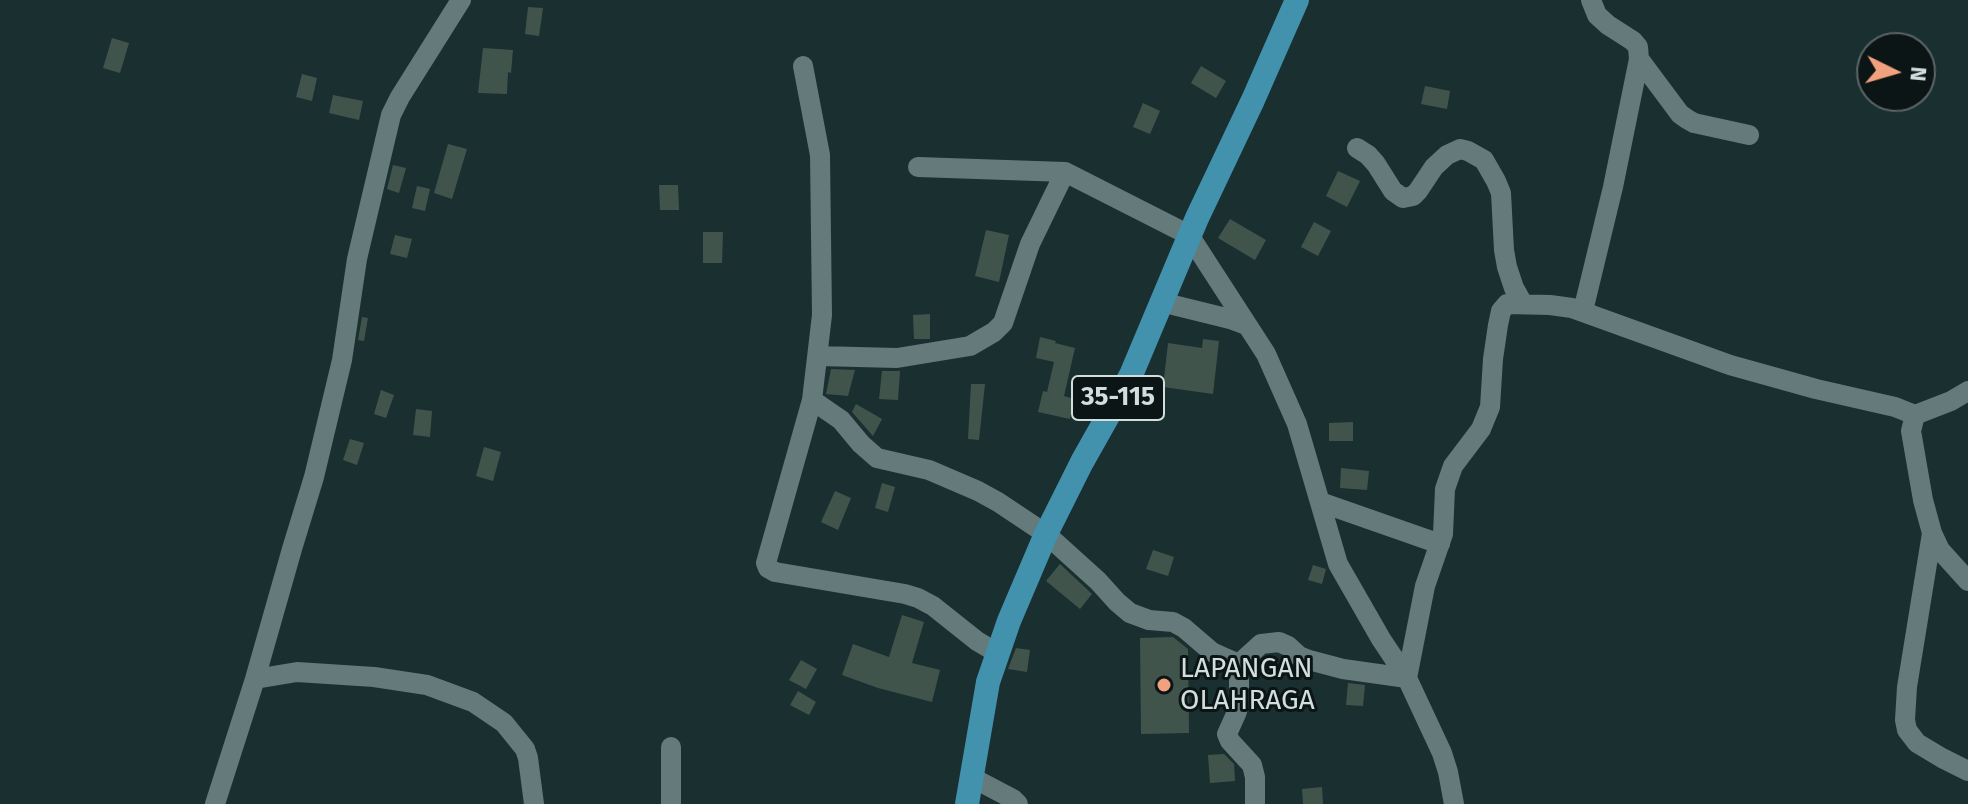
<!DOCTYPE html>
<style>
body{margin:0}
#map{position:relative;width:1968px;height:804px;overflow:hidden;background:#1a2f30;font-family:"Fira Sans",sans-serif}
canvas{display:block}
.north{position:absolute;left:1856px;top:32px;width:80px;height:80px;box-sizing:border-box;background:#0c1515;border:2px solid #5b6565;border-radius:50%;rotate:95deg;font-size:22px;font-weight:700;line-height:32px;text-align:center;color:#d2dede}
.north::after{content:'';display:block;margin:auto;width:28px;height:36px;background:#f1a17d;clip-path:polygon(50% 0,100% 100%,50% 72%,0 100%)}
</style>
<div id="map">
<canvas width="1968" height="804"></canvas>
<div class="north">N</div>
</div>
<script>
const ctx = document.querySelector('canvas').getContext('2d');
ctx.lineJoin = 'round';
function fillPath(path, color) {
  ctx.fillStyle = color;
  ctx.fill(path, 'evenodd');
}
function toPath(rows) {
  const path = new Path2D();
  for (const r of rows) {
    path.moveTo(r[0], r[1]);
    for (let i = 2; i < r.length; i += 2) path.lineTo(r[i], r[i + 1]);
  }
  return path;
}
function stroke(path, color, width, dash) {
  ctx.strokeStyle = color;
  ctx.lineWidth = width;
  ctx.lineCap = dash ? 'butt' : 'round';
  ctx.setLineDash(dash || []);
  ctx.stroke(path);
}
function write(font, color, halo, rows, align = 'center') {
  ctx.font = font + ' "Fira Sans",sans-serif';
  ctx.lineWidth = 6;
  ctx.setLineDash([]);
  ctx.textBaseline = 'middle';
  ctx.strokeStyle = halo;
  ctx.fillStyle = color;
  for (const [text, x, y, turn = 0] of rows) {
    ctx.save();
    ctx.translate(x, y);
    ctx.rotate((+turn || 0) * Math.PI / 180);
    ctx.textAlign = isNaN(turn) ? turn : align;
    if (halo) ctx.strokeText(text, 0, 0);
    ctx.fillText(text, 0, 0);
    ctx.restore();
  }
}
fillPath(toPath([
 [528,7,543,8,539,36,525,34],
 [112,38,129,43,120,73,103,68],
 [483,48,513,50,511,73,508,72,507,94,478,93],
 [1201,66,1226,81,1216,98,1191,83],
 [302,74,317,78,312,101,296,97],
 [1425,86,1450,91,1447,109,1421,104],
 [333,95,363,101,359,120,329,113],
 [1143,103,1160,111,1150,134,1133,127],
 [448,144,467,149,452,199,434,193],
 [393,165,406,168,399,193,387,189],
 [1338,171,1360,181,1347,207,1326,196],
 [659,185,678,185,679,210,660,210],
 [417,186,430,189,425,211,412,208],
 [1230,219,1266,240,1255,260,1218,238],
 [1314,222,1331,231,1318,256,1301,247],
 [986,230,1009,235,999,282,975,276],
 [703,232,723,232,722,263,703,263],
 [395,235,412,239,407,258,390,254],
 [930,314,930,339,914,339,913,315],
 [362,317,368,318,364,341,358,340],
 [1040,337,1056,341,1055,343,1075,348,1064,396,1074,399,1070,419,1038,412,1043,391,1047,392,1054,362,1036,358],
 [1203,339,1219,341,1213,394,1163,387,1168,343,1202,348],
 [831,369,855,370,848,396,826,394],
 [882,371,900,371,898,400,879,399],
 [971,384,985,384,979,440,968,439],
 [381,390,394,395,386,418,374,414],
 [856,404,882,419,873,436,852,412],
 [416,409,432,411,430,437,413,435],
 [1353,422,1353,441,1329,441,1329,423],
 [350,439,364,443,357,465,343,460],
 [484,447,501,452,493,481,476,476],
 [1341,468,1369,471,1367,490,1340,488],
 [882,483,895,487,888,512,875,508],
 [835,491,851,498,838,530,821,522],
 [1153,550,1174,557,1168,576,1146,569],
 [1060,564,1092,594,1080,609,1046,581],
 [1313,565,1326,569,1322,584,1308,580],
 [902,615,924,622,912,663,940,670,932,702,878,688,842,675,853,644,889,657],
 [1173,637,1188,649,1189,733,1141,734,1140,638],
 [1016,648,1030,650,1027,672,1008,669],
 [801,660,817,669,806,689,789,680],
 [1348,683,1365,685,1363,706,1346,705],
 [798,691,816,702,809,715,790,705],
 [1224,754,1234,764,1235,781,1210,783,1208,755],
 [1322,787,1323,804,1303,804,1302,789]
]), '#41544c');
stroke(toPath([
 [1639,59,1680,114,1687,119,1694,123,1749,135],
 [803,66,820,155,822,315,812,400,766,563,768,568,775,572,905,594,918,598,933,606,977,641,997,653],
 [1357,148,1368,155,1376,164,1393,191,1403,198,1413,196,1418,191,1434,167,1447,155,1460,149,1468,151,1484,160,1496,181,1501,193,1504,250,1507,267,1514,288,1523,304],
 [918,167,1065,172,1189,235,1266,354,1297,424,1338,564,1381,639,1407,678,1442,753,1448,772,1454,804],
 [1161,302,1230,319,1246,325],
 [1583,311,1613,187,1639,59,1638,47,1633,41,1608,25,1597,15,1591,0],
 [818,356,897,358,970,346,994,332,1003,323,1030,244,1065,172],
 [1968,391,1951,401,1915,415,1911,431,1923,500,1932,533,1940,550,1968,581],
 [812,400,841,420,861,444,877,458,929,470,978,491,998,502,1046,534,1098,581,1117,602,1130,613,1149,620,1173,622,1184,628,1212,652,1223,657,1239,664,1261,644,1279,642,1288,646,1299,656,1309,660,1343,669,1407,678,1425,586,1443,534,1445,489,1453,466,1481,429,1490,407,1493,359,1498,325,1501,311,1507,304,1550,305,1572,308,1730,365,1816,389,1895,407,1915,415],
 [1320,502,1440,544],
 [1932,533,1907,687,1905,720,1907,730,1917,743,1942,758,1968,771],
 [1239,664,1239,705,1236,714,1227,734,1230,741,1252,765,1255,777,1255,804],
 [255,679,297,672,374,677,427,685,473,702,504,723,525,749,528,758,534,804],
 [973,778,1013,799,1018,804],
 [215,804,255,679,292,549,314,477,342,360,357,259,391,115,400,97,461,0],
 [671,804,671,747]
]), '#647a7b', 20);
stroke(toPath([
 [967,804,988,682,1009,621,1046,534,1082,462,1131,375,1197,218,1253,100,1297,0]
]), '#4291ad', 24);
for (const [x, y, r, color] of [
 [1164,685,8,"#f1a17d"]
]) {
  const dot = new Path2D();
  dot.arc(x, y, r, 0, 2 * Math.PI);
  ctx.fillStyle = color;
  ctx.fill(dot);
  stroke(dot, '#0c1515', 3);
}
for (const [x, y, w] of [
 [1118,398,92]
]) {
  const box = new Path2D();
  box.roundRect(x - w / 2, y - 22, w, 44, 6);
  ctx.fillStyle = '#0c1515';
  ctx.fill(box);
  stroke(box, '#d2dede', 2);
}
write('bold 26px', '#d2dede', null, [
 ["35-115",1118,398]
]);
write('28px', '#d2dede', '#0c1515', [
 ["LAPANGAN",1180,669],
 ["OLAHRAGA",1180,701]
], 'left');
</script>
